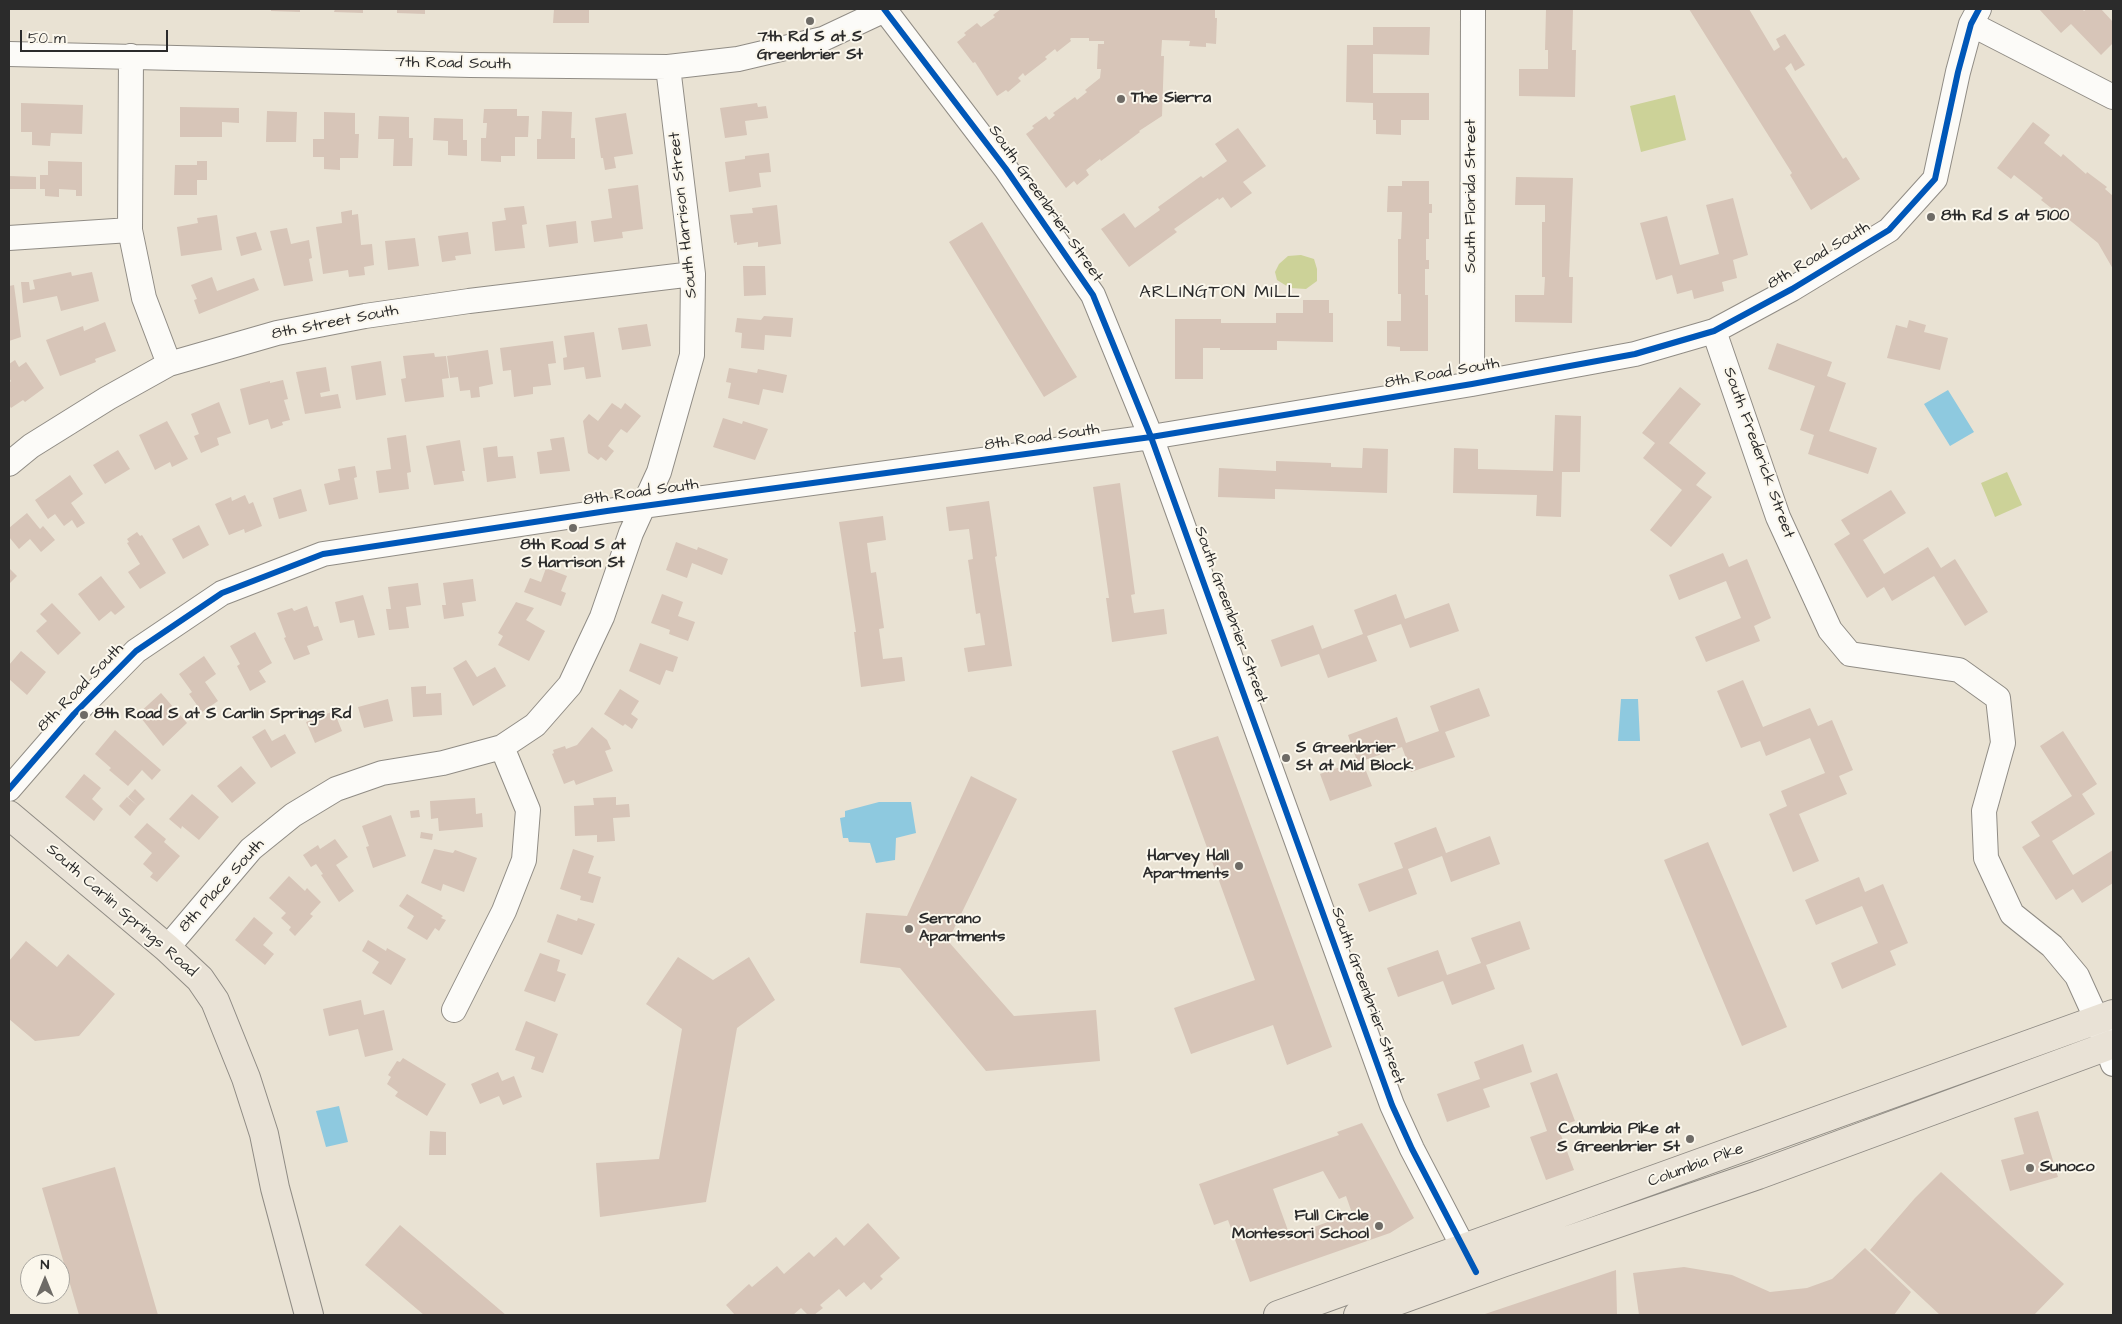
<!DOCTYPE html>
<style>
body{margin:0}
#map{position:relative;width:2122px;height:1324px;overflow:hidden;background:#e9e2d3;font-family:"Architects Daughter",sans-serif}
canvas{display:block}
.frame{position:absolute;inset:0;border:10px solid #2b2b2b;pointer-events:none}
.north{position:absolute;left:20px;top:1254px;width:50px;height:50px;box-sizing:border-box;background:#fbf7ec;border:1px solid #a8a59f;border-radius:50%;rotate:0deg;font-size:14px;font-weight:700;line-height:20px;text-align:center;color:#2b2b2b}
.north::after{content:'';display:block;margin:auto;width:18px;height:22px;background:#6e6b66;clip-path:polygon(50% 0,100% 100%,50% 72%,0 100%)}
.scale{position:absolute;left:20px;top:30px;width:148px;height:22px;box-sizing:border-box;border:2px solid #2b2b2b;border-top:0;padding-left:6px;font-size:15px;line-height:18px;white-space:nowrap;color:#2b2b2b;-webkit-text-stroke:4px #fbf7ec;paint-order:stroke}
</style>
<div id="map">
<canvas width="2122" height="1324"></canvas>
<div class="frame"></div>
<div class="north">N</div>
<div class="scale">50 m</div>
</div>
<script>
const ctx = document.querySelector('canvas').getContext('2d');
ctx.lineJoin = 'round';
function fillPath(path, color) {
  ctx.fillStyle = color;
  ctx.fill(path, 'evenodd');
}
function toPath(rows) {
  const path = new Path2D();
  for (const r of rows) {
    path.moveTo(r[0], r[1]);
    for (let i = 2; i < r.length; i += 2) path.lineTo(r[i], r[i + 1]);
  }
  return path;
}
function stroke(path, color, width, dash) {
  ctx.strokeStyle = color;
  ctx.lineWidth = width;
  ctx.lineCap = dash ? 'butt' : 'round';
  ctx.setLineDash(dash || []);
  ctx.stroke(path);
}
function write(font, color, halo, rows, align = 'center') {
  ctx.font = font + ' "Architects Daughter",sans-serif';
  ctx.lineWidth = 4;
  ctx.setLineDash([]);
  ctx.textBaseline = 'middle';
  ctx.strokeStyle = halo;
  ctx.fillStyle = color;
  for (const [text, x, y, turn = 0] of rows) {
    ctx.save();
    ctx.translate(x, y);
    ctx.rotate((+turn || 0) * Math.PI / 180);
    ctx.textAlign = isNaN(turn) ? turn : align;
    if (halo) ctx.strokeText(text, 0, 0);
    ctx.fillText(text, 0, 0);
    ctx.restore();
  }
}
fillPath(toPath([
 [1675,95,1686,140,1641,152,1630,106],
 [1301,255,1314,259,1317,269,1317,281,1306,289,1290,288,1277,280,1275,272,1279,264,1288,256],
 [2007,472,2022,505,1995,517,1981,483]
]), '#ccd298');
fillPath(toPath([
 [1948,390,1974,432,1950,446,1924,404],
 [1621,699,1638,699,1640,741,1618,741],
 [879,802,911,802,916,833,896,838,895,860,876,863,870,843,849,842,848,838,843,838,840,818,845,817,845,811],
 [339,1106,348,1142,326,1147,316,1111]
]), '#8ec9df');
fillPath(toPath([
 [271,9,300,9,300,12,271,11],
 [335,9,363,9,363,13,334,12],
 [397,9,425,9,425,14,397,13],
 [554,9,589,9,589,23,553,23],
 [1001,9,1215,9,1215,18,1217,18,1216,44,1206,43,1206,47,1189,46,1190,41,1162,40,1161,56,1164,56,1162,116,1139,131,1140,132,1101,161,1100,159,1086,170,1089,175,1077,185,1074,181,1066,188,1026,134,1034,128,1032,126,1046,116,1049,120,1055,115,1053,113,1075,97,1077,100,1087,92,1085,90,1100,78,1101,69,1097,69,1098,44,1104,44,1104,41,1089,41,1089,38,1071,38,1070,39,1071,41,1057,52,1055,49,1045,57,1047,59,1025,76,1023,73,1018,78,1021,81,1008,92,1006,90,997,96,975,62,973,63,957,42,966,35,964,33,977,23,981,27,995,17,993,15],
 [1546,9,1573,9,1572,50,1576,50,1575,97,1519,96,1519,69,1548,69,1548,50,1545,50],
 [1689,9,1749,9,1774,51,1780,47,1776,39,1785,34,1805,65,1795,71,1791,63,1785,68,1843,159,1846,157,1860,179,1811,210,1790,175,1792,173],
 [2039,9,2082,9,2084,11,2087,9,2101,9,2113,22,2113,43,2101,55,2071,24,2061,33],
 [1373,27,1430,27,1429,55,1373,54,1373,93,1429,93,1429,120,1401,120,1401,135,1376,134,1376,120,1373,120,1373,103,1346,102,1347,45,1373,45],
 [21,103,83,105,82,134,51,133,50,146,32,145,32,132,21,132],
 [757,103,758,107,766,106,768,118,745,121,747,135,725,138,720,108],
 [180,107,239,108,239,123,222,122,222,137,180,137],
 [484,109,517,109,517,116,529,116,528,137,515,137,515,156,501,156,501,162,481,161,481,138,486,138,487,123,483,123],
 [267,111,297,112,296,142,266,142],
 [542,111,572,112,571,138,575,138,575,159,537,159,537,139,541,139],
 [324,112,355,113,355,134,359,134,358,158,340,158,340,170,324,169,324,157,313,157,313,139,324,139],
 [626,113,633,154,614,157,616,168,605,170,603,158,601,158,595,118],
 [379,116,409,117,409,138,413,138,412,166,393,166,394,139,378,139],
 [434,118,463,119,463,140,467,140,467,156,448,155,448,141,433,140],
 [2033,122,2050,135,2044,143,2061,157,2063,154,2086,174,2087,172,2107,187,2105,189,2113,196,2113,269,2098,243,2062,214,2060,215,2041,200,2043,198,2014,175,2011,179,1997,168],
 [1238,128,1266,166,1243,182,1252,193,1231,208,1223,197,1219,200,1218,198,1174,229,1177,232,1129,267,1101,229,1124,213,1135,228,1160,210,1158,207,1201,176,1203,178,1227,161,1215,144],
 [769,153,771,172,759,173,761,187,729,192,725,162,745,159,745,156],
 [48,161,82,162,82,196,76,196,76,190,59,189,59,197,45,196,45,189,40,189,40,175,48,175],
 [197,161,207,161,207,180,197,180,197,195,174,195,175,165,197,165],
 [9,176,36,177,36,189,9,189],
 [1516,177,1573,178,1569,277,1573,277,1572,323,1515,322,1515,295,1544,295,1545,277,1542,277,1542,222,1545,222,1545,205,1515,205],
 [1402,181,1429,181,1429,204,1432,204,1432,213,1429,213,1429,239,1426,239,1426,260,1429,260,1429,269,1425,269,1425,295,1428,295,1428,351,1400,351,1400,347,1387,346,1387,321,1401,321,1401,294,1398,294,1398,239,1401,239,1402,212,1387,212,1388,186,1402,186],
 [638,185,643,229,622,232,623,238,594,242,591,221,612,218,608,189],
 [1733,198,1748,255,1733,260,1737,278,1722,282,1724,291,1694,299,1692,290,1677,294,1672,275,1656,280,1640,223,1667,216,1680,265,1719,254,1706,205],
 [777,205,781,244,758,247,758,242,737,245,737,242,734,243,730,215,753,213,752,208],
 [524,206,527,224,522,225,525,248,495,251,492,222,506,220,504,208],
 [352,210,352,215,358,214,361,245,372,244,374,265,364,267,365,275,349,277,348,270,323,274,316,227,342,223,341,212],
 [217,215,222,250,181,256,177,227,198,223,197,218],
 [576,221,578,243,549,247,546,225],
 [982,222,1077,377,1044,397,949,242],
 [287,228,291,244,309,240,312,258,309,259,313,281,284,286,270,231],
 [256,232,262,250,241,256,236,237],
 [468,232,471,254,455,256,456,260,442,262,438,236],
 [415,238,419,266,388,270,385,241],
 [743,266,765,266,766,295,744,296],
 [71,272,72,276,92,272,99,301,61,311,57,296,23,303,21,282,29,282,30,290,35,289,33,280],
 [212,277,217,291,254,278,259,290,199,314,194,300,197,299,191,285],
 [14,285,21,337,9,341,9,286],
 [1303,300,1329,300,1329,313,1333,313,1333,342,1277,341,1277,350,1220,350,1220,348,1203,348,1203,379,1175,379,1175,319,1221,319,1221,323,1276,323,1276,313,1303,313],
 [764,316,793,318,791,337,765,335,764,350,741,348,742,333,735,332,737,318,761,320],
 [1909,320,1926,325,1924,332,1948,338,1940,370,1887,358,1896,325,1907,328],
 [105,322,116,351,95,359,96,362,60,376,46,340,83,326,84,331],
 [647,324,651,346,622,350,618,328],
 [594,332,601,377,586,379,584,367,564,370,563,358,567,357,564,336],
 [553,341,556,363,548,364,551,385,533,387,533,394,514,397,511,370,503,371,500,348],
 [1777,343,1832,362,1827,376,1846,383,1829,431,1877,448,1868,474,1808,454,1814,435,1800,430,1815,386,1768,369],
 [488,350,493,384,479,387,480,397,471,398,470,390,460,391,458,377,450,378,447,356],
 [434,353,435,357,446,356,449,378,442,379,444,397,405,402,401,379,406,378,403,356],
 [15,360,19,367,26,362,44,388,25,402,23,400,11,408,9,405,9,383,11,381,9,378,9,364],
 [381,361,386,395,356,400,351,366],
 [326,367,330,391,320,393,321,397,338,394,341,408,305,414,296,372],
 [729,368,757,373,758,369,787,375,783,393,763,389,759,405,728,398,731,383,726,382],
 [283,380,288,399,284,400,290,420,282,422,283,425,271,429,268,419,249,425,240,389,270,381,270,383],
 [1680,387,1701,404,1669,443,1706,473,1696,485,1712,497,1671,547,1650,530,1682,490,1643,458,1655,443,1642,433],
 [219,402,231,433,217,438,219,445,201,453,194,436,199,434,191,414],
 [612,403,621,409,625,403,641,416,627,433,621,429,616,435,608,446,614,451,606,461,601,457,598,460,588,453,583,421,589,414,598,421],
 [1555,415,1581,416,1580,472,1562,472,1561,517,1536,516,1537,495,1453,493,1454,448,1478,449,1478,469,1553,471],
 [723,418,742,424,743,421,768,429,755,460,713,447],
 [167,421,188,459,172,467,170,462,155,470,139,435],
 [406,435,411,472,407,473,409,489,379,493,376,471,391,469,387,438],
 [564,437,570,471,540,474,537,452,552,450,550,439],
 [460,440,465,471,462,471,464,481,434,485,426,446],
 [497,446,498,457,513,456,516,478,487,482,483,448],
 [1363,448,1388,449,1387,493,1275,489,1275,499,1218,497,1219,468,1276,471,1276,461,1331,463,1331,467,1362,468],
 [118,450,130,469,105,484,93,465],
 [355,466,357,477,354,478,358,499,329,505,324,484,340,480,338,469],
 [70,475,83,494,71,503,85,523,77,528,72,520,64,526,55,514,48,519,35,500],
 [1120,483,1135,594,1131,595,1134,613,1164,609,1167,634,1112,642,1106,598,1109,598,1093,487],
 [301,489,307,511,279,519,273,498],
 [1891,490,1906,513,1863,540,1884,574,1928,547,1941,568,1955,559,1988,612,1965,626,1934,576,1892,601,1884,587,1867,598,1834,544,1850,534,1841,520],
 [245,495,249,504,253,502,262,526,245,533,244,529,229,535,215,504,231,497,232,501],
 [989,501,997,556,995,557,1012,666,968,672,964,648,985,645,980,613,976,614,968,560,973,559,969,529,949,531,946,507],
 [27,513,40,529,43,526,55,540,41,552,30,539,19,549,9,537,9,528],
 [883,516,886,540,867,543,871,573,876,572,884,628,879,629,883,659,902,657,905,681,861,687,854,632,856,632,839,522],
 [199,525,209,545,183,559,172,539],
 [137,532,140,536,142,535,166,573,140,589,128,572,140,564,127,543,129,542,127,539],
 [676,542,697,550,698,547,728,559,722,575,692,563,687,578,666,570],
 [1723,553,1729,567,1747,559,1771,618,1754,626,1760,641,1706,662,1695,637,1741,618,1726,581,1679,600,1669,575],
 [9,568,17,576,9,584],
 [546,568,567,576,561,591,566,593,561,606,524,592,530,578,541,582],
 [101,576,125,607,115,615,111,611,99,621,78,594],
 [473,579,476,601,462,603,464,616,444,619,442,605,446,605,443,583],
 [418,583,421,605,406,607,409,628,389,630,386,609,391,609,388,587],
 [662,594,683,602,678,616,695,622,688,641,669,634,670,630,651,623],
 [1396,594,1405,619,1449,603,1459,631,1410,648,1401,624,1367,636,1377,661,1328,678,1319,654,1281,667,1271,640,1313,625,1322,649,1363,634,1354,610],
 [363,595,375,635,358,638,354,620,340,623,335,602],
 [516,602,534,608,526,620,545,631,529,661,498,645,503,636,498,633],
 [52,603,81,633,58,655,36,631,47,621,40,614],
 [307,606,314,627,318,626,323,640,307,646,310,654,294,660,284,638,286,637,277,613,292,608,294,611],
 [255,632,272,663,259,671,266,682,250,691,237,666,240,664,230,646],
 [640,643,678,657,673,672,666,670,660,685,629,671],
 [21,651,46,672,27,695,9,679,9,665],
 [204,656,216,674,205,682,218,701,202,712,189,694,192,692,179,674],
 [466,660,477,677,495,667,506,686,473,706,453,668],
 [1743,680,1763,727,1810,708,1818,726,1832,720,1853,770,1839,776,1847,794,1799,814,1819,861,1793,872,1769,814,1787,806,1781,791,1825,773,1810,738,1766,756,1760,741,1741,748,1717,691],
 [426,686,426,694,441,693,442,715,413,717,411,687],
 [1479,688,1490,716,1445,732,1455,757,1411,772,1402,747,1362,761,1372,786,1330,801,1320,774,1357,761,1348,735,1397,717,1406,743,1439,731,1430,706],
 [620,689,639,701,631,714,638,719,632,729,625,724,623,726,604,714],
 [161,693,187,723,163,746,138,714],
 [388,699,393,721,364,728,358,707],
 [334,711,342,731,315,743,306,722],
 [592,727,607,740,611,749,605,751,613,771,576,785,574,780,564,784,552,754,554,753,553,750,565,746,566,749,577,745],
 [265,729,272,741,285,734,296,753,271,768,252,737],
 [115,730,161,770,152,780,142,770,128,786,109,770,111,768,95,754],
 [2063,731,2097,784,2082,794,2095,814,2052,841,2073,875,2113,850,2113,883,2082,903,2073,889,2056,900,2022,847,2040,836,2031,822,2072,796,2040,746],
 [1218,736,1332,1047,1287,1065,1273,1025,1191,1054,1174,1008,1255,980,1172,751],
 [241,766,256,783,232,803,217,786],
 [84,774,101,788,92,799,103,809,94,821,65,797],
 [971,776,1017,799,948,941,1014,1016,1096,1010,1100,1061,986,1071,900,968,860,963,866,913,907,916],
 [135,789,145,799,138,806,128,797],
 [192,794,219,817,199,840,182,826,181,829,169,819],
 [127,797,138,806,130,816,119,806],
 [616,797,616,805,629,804,630,817,613,818,615,841,597,842,597,835,575,836,574,806,594,805,593,798],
 [475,798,476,814,482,813,483,827,439,831,438,818,431,819,430,801],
 [419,810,420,817,411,818,410,811],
 [391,815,406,856,373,868,366,847,369,846,362,826],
 [147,823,166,839,164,842,180,856,157,882,150,877,153,873,143,864,152,853,134,837],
 [1436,827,1446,853,1490,836,1500,864,1451,882,1442,856,1408,869,1417,894,1369,912,1358,884,1403,868,1394,843],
 [421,832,433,834,432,840,420,838],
 [335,839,348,857,336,865,354,891,339,902,321,875,323,874,316,864,311,867,303,855,318,845,320,849],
 [1708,842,1787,1027,1742,1046,1664,860],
 [434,849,453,853,455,850,477,858,464,892,443,884,441,891,421,883],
 [573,849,594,856,588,873,601,877,593,903,580,900,581,896,560,889],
 [289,876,305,891,307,888,321,902,310,914,313,916,295,936,289,930,291,927,281,918,286,913,269,898],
 [1859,877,1865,892,1883,884,1908,943,1890,951,1896,965,1842,989,1831,963,1878,943,1862,906,1816,925,1805,900],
 [407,894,443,916,441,918,446,920,439,931,435,928,427,940,407,928,414,916,399,906],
 [557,914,577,921,578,918,595,924,582,955,547,942],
 [254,917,273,933,263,945,274,954,265,965,235,940],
 [1520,921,1530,949,1486,965,1495,989,1452,1005,1443,981,1398,997,1387,968,1438,950,1447,975,1481,963,1471,938],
 [368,940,386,951,387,948,406,959,391,985,372,973,379,962,362,951],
 [26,941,57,967,68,954,115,994,79,1036,35,1041,9,1019,9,961],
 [540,953,560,960,557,971,566,974,555,1002,524,991],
 [678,957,713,980,749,957,775,1000,737,1028,706,1202,600,1217,596,1163,659,1159,682,1029,646,1004],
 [361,1000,364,1015,384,1010,393,1050,365,1057,358,1029,329,1036,323,1009],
 [526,1021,558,1034,543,1073,531,1069,535,1057,515,1050],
 [1523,1044,1532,1072,1483,1089,1490,1107,1447,1122,1437,1094,1480,1079,1474,1062],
 [403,1058,446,1084,427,1116,395,1096,398,1092,387,1084,391,1077,388,1075,397,1061,400,1062],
 [498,1072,502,1081,514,1076,522,1097,503,1105,499,1096,480,1104,471,1084],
 [1557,1073,1575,1121,1558,1127,1574,1170,1546,1180,1530,1137,1547,1131,1530,1083],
 [2038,1111,2058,1177,2010,1191,2001,1160,2024,1154,2014,1118],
 [1362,1123,1414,1218,1390,1233,1250,1282,1228,1220,1214,1225,1199,1184,1339,1135,1337,1132],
 [1323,1171,1339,1199,1346,1196,1352,1213,1290,1236,1273,1189],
 [430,1131,446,1132,446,1155,429,1155],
 [115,1167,158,1315,79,1315,42,1188],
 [1941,1172,2064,1284,2034,1315,1940,1315,1870,1250,1915,1198],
 [868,1223,900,1258,880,1276,883,1279,871,1290,864,1282,846,1297,839,1289,820,1305,823,1308,814,1315,808,1315,801,1308,793,1315,735,1315,726,1305,749,1284,752,1287,777,1266,784,1274,809,1252,814,1257,836,1237,844,1246],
 [400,1225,506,1315,424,1315,365,1265],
 [1865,1248,1911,1292,1894,1315,1639,1315,1633,1273,1684,1267,1732,1275,1770,1292,1807,1288,1832,1279],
 [1616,1270,1617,1315,1482,1315]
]), '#d7c5b8');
const minor = toPath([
 [884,9,1006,169,1093,295,1151,437,1392,1105,1412,1149,1472,1264],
 [1971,24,2113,97],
 [9,54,470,65,668,67,738,59,823,39,887,9],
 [131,56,130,230,144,298,169,364],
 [9,238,130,230],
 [1714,331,1778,517,1830,630,1850,654,1959,670,1998,698,2003,743,1984,811,1986,858,2012,914,2052,946,2077,976,2097,1020,2113,1064],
 [1472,384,1473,9],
 [9,464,31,446,108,398,169,364,277,333,365,316,469,301,693,274],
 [9,789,74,714,136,651,222,593,323,554,607,511,1151,437,1472,384,1635,354,1714,331,1792,289,1889,230,1935,179,1958,72,1971,24,1979,9],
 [167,948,251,849,293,815,336,789,382,773,443,763,502,747,535,725,570,685,602,617,631,533,659,472,692,355,693,274,668,67],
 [454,1010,504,911,524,860,528,810,502,747]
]);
const major = toPath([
 [9,815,167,948,200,979,215,1001,246,1078,264,1134,275,1188,309,1315],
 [1278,1315,2113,1014],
 [1358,1315,1502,1263,1758,1175,2113,1044]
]);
stroke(minor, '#908c85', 26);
stroke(major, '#908c85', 30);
stroke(minor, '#fcfbf8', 24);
stroke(major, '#e9e2d6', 28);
stroke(toPath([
 [884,9,1006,169,1093,295,1151,437,1392,1105,1412,1149,1476,1272],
 [9,789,74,714,136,651,222,593,323,554,607,511,1151,437,1472,384,1635,354,1714,331,1792,289,1889,230,1935,179,1958,72,1971,24,1979,9]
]), '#0057b8', 6);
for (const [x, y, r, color] of [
 [810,21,5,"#6e6b66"],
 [1121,99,5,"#6e6b66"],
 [1931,217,5,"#6e6b66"],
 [573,528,5,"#6e6b66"],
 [84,715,5,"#6e6b66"],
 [1286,758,5,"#6e6b66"],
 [1239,866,5,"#6e6b66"],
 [909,929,5,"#6e6b66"],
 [1690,1139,5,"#6e6b66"],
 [2030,1168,5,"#6e6b66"],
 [1379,1226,5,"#6e6b66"]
]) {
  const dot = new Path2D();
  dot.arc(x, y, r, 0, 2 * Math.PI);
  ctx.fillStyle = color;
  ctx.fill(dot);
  stroke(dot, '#fbf7ec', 2);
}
write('bold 16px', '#2b2b2b', '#fbf7ec', [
 ["7th Rd S at S",810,38,"center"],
 ["Greenbrier St",810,56,"center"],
 ["The Sierra",1131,99],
 ["8th Rd S at 5100",1941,217],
 ["8th Road S at",573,546,"center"],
 ["S Harrison St",573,564,"center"],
 ["8th Road S at S Carlin Springs Rd",94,715],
 ["S Greenbrier",1296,749],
 ["St at Mid Block",1296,767],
 ["Harvey Hall",1229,857,"right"],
 ["Apartments",1229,875,"right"],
 ["Serrano",919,920],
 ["Apartments",919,938],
 ["Columbia Pike at",1680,1130,"right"],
 ["S Greenbrier St",1680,1148,"right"],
 ["Sunoco",2040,1168],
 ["Full Circle",1369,1217,"right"],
 ["Montessori School",1369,1235,"right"]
], 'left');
write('16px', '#2b2b2b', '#fbf7ec', [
 ["7th Road South",453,64,1],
 ["South Florida Street",1472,196,-90],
 ["South Greenbrier Street",1045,204,55],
 ["South Harrison Street",684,215,-96],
 ["8th Road South",1819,256,-31],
 ["8th Street South",335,323,-11],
 ["8th Road South",1442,374,-10],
 ["8th Road South",1042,438,-8],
 ["South Frederick Street",1758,453,70],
 ["8th Road South",641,493,-8],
 ["South Greenbrier Street",1230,615,70],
 ["8th Road South",81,688,-46],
 ["8th Place South",222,886,-48],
 ["South Carlin Springs Road",121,911,41],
 ["South Greenbrier Street",1367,996,70],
 ["Columbia Pike",1696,1166,-20]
]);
ctx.letterSpacing = '1px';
write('18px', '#2b2b2b', '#fbf7ec', [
 ["ARLINGTON MILL",1220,293]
]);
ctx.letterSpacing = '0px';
</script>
